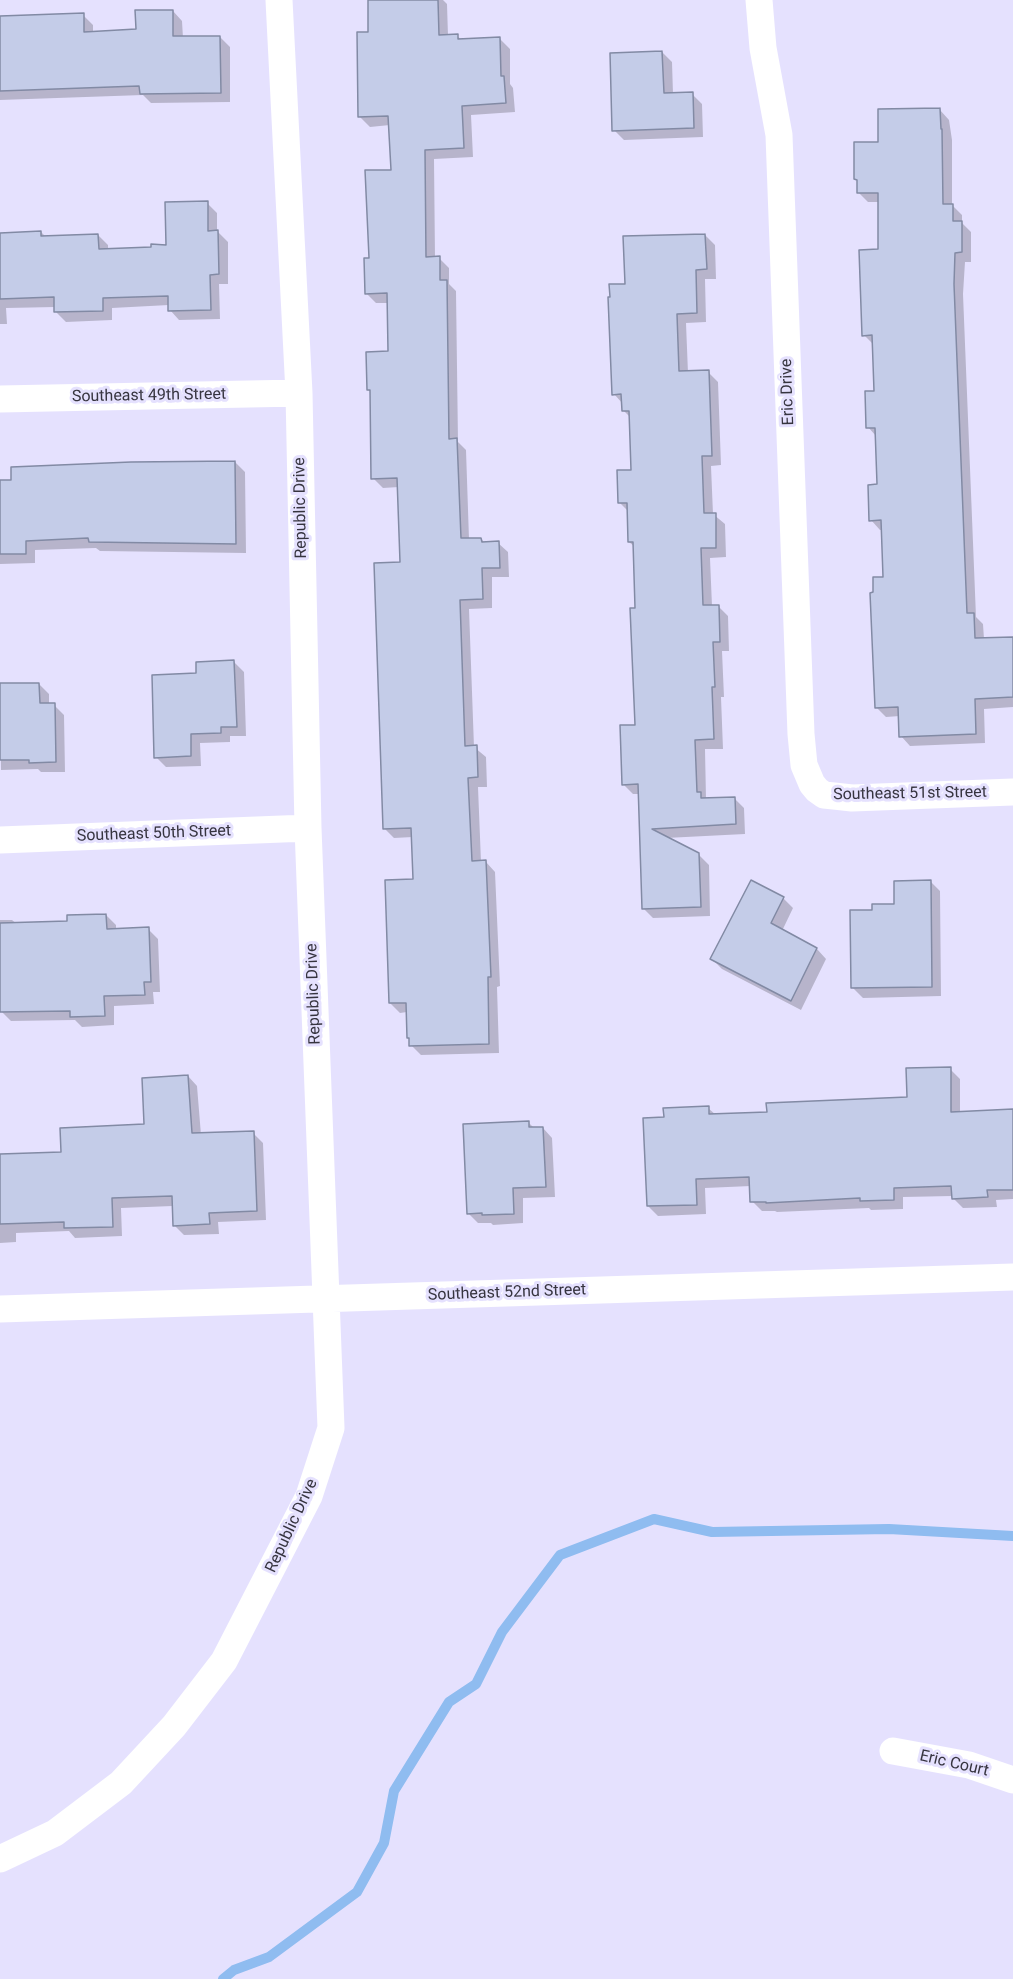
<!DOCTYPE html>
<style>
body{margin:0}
canvas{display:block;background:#e5e1fe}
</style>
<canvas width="1013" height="1979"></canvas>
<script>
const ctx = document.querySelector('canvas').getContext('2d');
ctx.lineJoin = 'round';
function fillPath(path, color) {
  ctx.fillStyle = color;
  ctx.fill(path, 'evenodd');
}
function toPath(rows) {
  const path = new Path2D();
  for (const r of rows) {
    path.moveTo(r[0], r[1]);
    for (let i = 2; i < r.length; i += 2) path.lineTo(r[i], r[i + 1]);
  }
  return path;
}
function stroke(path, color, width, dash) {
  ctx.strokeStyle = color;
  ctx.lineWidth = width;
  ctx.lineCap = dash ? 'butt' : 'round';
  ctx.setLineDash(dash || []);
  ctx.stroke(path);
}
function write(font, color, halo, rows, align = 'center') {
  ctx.font = font + ' Roboto,sans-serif';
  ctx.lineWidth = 6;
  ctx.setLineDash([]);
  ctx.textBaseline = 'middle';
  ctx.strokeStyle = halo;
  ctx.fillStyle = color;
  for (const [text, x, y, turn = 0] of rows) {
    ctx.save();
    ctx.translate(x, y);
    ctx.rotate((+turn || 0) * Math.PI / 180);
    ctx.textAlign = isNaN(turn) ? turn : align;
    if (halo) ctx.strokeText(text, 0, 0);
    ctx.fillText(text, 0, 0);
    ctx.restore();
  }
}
fillPath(toPath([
 [369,0,443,0,447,4,448,36,457,36,462,40,500,39,510,49,510,84,513,88,515,112,471,115,473,157,434,159,435,258,439,258,449,268,449,284,456,291,458,442,466,450,469,539,481,539,485,543,498,543,508,552,509,577,492,577,492,608,469,609,474,747,486,757,487,787,478,787,481,862,486,862,495,872,500,986,497,987,499,1053,421,1055,411,1045,411,1040,408,1038,407,1012,400,1013,390,1003,414,881,413,837,394,838,384,828,402,563,399,487,383,488,373,478,371,392,368,390,389,353,388,303,376,303,366,293,370,259,392,171,390,125,370,127,360,117,370,33],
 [173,11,182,21,183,38,220,37,230,47,230,102,151,103,143,95,0,100,0,18,83,15,93,25,93,33,138,30],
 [662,52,672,62,673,94,692,94,702,104,703,137,624,140,614,130],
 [940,110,949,120,952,140,952,205,962,215,962,223,971,232,971,262,965,262,963,294,976,617,983,624,984,639,1013,638,1013,707,984,709,985,743,910,746,901,736,900,716,886,717,876,707,884,578,882,530,880,530,871,520,878,486,876,436,868,427,875,392,874,345,864,335,879,251,879,202,868,202,859,193,859,182,855,179,880,143],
 [207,203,217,213,217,231,228,242,228,284,219,284,220,319,179,320,170,310,169,305,112,308,112,320,66,322,56,312,56,307,6,308,7,324,0,324,0,234,41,232,46,237,98,235,108,245,108,250,168,246],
 [705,235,715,245,716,279,705,279,706,322,686,323,688,373,708,372,718,382,721,465,711,466,713,514,725,524,726,557,710,558,712,606,718,606,728,616,729,651,722,651,724,697,721,697,723,749,705,749,706,799,734,798,744,808,745,834,666,838,698,854,709,865,710,916,653,918,643,908,640,794,633,794,623,784,636,726,637,609,635,547,629,542,629,512,620,503,633,471,631,418,624,411,623,404,614,394,626,285],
 [235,462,245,472,246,553,100,551,96,548,35,550,35,563,0,564,0,482],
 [234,662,244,672,246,736,230,736,230,742,200,743,201,766,166,767,156,757,197,675],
 [39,684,49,694,49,705,54,705,64,715,65,772,41,772,38,769,1,770,0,685],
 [930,881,940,891,941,996,863,998,853,988,874,912,896,906],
 [783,898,793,908,782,931,817,949,826,959,801,1010,722,969,712,959],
 [106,915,116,925,116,930,148,929,158,939,160,992,153,992,154,1004,114,1006,114,1025,82,1027,75,1020,11,1021,1,1011,0,1003,0,920,12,920,17,924,69,922],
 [950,1069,960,1079,960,1113,1013,1111,1013,1199,996,1200,997,1207,963,1208,953,1198,953,1196,903,1197,903,1209,871,1210,869,1208,777,1212,775,1211,762,1211,752,1201,751,1186,705,1188,706,1214,658,1216,648,1206,666,1118,708,1108,716,1115,768,1114,908,1099],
 [188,1076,197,1086,201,1135,253,1133,263,1143,266,1220,218,1222,219,1234,184,1235,174,1225,173,1206,121,1208,122,1236,75,1238,69,1231,16,1233,16,1242,0,1243,0,1156,63,1154,145,1126],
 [528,1122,535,1129,543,1128,552,1138,555,1197,523,1198,523,1223,493,1225,491,1223,478,1223,468,1213]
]), '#0003');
stroke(toPath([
 [223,1979,234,1970,269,1957,357,1892,384,1843,394,1791,449,1702,476,1684,502,1632,560,1555,654,1519,712,1532,889,1529,1013,1536]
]), '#8fbcf0', 10);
const building = toPath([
 [368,0,438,0,439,35,458,34,458,39,500,37,501,76,504,76,506,103,462,106,464,148,425,150,426,257,440,256,440,280,447,280,449,439,457,438,461,538,481,538,482,542,499,541,500,568,482,568,483,599,460,600,465,746,477,745,478,777,468,778,472,861,486,860,491,977,488,977,489,1044,409,1046,409,1038,407,1038,406,1003,389,1003,385,880,413,879,411,828,383,829,374,563,400,562,397,478,371,479,370,390,367,390,366,352,388,351,387,293,365,294,364,258,369,258,365,170,391,170,388,116,358,117,357,32,368,32,368,0],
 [135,10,173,10,173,36,220,36,221,93,140,94,139,86,0,91,0,16,84,13,84,32,136,29,135,10],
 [662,51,664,93,693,92,694,128,612,131,610,53,662,51],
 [940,108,941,129,942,129,943,204,953,204,953,221,962,221,962,252,955,253,954,284,967,613,974,613,975,638,1013,637,1013,697,975,699,976,734,899,737,898,707,875,708,870,593,873,592,873,577,883,577,881,520,869,521,868,485,877,484,875,428,866,428,865,391,874,391,872,335,862,336,859,250,878,249,878,193,857,193,857,180,854,179,854,142,878,142,878,109,940,108],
 [208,201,208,231,218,230,219,274,210,275,211,310,168,311,168,296,103,298,103,311,54,312,54,297,0,299,0,233,41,231,41,236,98,234,99,249,151,247,151,244,166,245,165,202,208,201],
 [705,234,707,269,696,270,697,313,677,314,679,371,709,370,712,456,702,456,704,513,716,513,716,548,701,548,703,605,719,605,720,642,713,642,715,687,712,687,714,739,695,740,697,792,701,792,701,798,735,797,736,824,652,829,699,853,701,907,642,909,638,784,622,785,620,725,635,725,630,608,635,608,633,542,628,542,627,503,618,503,617,470,631,470,629,411,622,411,621,394,612,395,608,297,610,297,609,284,625,284,623,236,705,234],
 [235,461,236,544,89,542,88,538,26,541,26,554,0,554,0,480,11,480,11,467,131,462,235,461],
 [234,660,237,727,221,727,221,733,191,734,191,756,154,758,152,675,196,673,196,662,234,660],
 [0,683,39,683,40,703,55,703,56,762,29,763,29,760,0,760,0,683],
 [751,880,784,897,771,923,817,948,791,1001,710,959,751,880],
 [931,880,932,987,851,988,850,910,872,910,872,904,894,904,894,881,931,880],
 [106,914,107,929,149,927,151,982,144,982,145,995,104,996,105,1016,70,1017,70,1011,0,1012,0,923,67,921,67,915,106,914],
 [951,1067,951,1112,1013,1109,1013,1190,987,1190,988,1197,952,1199,951,1186,894,1188,894,1200,860,1201,860,1198,766,1203,766,1202,750,1202,749,1177,696,1179,697,1205,647,1206,643,1118,664,1117,663,1108,709,1106,709,1114,767,1112,766,1103,907,1097,906,1068,951,1067],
 [188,1075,192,1133,254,1131,257,1211,209,1213,210,1224,173,1226,172,1196,112,1198,113,1227,64,1228,64,1222,0,1224,0,1154,61,1152,60,1128,144,1124,142,1078,188,1075],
 [529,1121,529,1127,543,1127,546,1187,513,1188,514,1214,482,1215,482,1213,467,1214,463,1124,529,1121]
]);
fillPath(building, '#c4cce8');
stroke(building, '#828aa4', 1.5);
stroke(toPath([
 [759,0,763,48,779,135,801,734,804,765,812,784,817,790,824,795,834,796,852,798,1013,792],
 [0,399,299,393],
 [0,840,308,828],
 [0,1309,1013,1277],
 [893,1751,969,1765,1013,1780],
 [0,1859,55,1833,121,1783,174,1726,224,1661,309,1496,331,1428,308,828,299,393,279,0]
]), '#fff', 27);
write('16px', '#36343f', '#e5e1fe', [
 ["Eric Drive",788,392,-92],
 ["Southeast 49th Street",149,396,-1],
 ["Republic Drive",301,508,-91],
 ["Southeast 51st Street",910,794,-1],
 ["Southeast 50th Street",154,834,-2],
 ["Republic Drive",314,994,-92],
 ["Southeast 52nd Street",507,1293,-2],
 ["Republic Drive",292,1526,-65],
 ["Eric Court",954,1764,13]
]);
</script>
